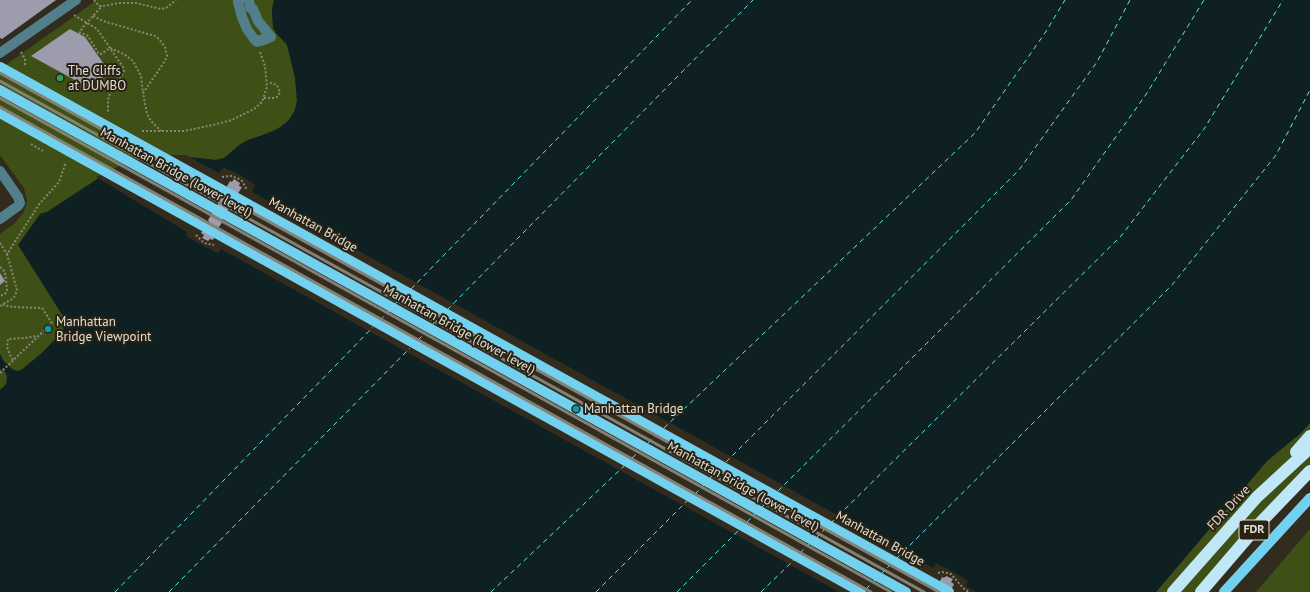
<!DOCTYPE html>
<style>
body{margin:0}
canvas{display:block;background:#322c1e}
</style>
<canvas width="1310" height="592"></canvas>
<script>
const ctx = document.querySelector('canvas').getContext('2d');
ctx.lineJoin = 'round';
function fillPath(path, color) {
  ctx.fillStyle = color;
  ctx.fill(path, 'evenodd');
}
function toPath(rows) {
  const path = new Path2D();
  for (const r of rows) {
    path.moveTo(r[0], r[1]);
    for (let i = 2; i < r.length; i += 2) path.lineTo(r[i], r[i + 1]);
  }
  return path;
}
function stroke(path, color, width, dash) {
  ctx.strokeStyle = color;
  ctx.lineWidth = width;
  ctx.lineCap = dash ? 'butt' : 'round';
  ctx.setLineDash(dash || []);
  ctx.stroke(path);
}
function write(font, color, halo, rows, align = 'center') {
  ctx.font = font + ' "PT Sans",sans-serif';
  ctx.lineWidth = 4;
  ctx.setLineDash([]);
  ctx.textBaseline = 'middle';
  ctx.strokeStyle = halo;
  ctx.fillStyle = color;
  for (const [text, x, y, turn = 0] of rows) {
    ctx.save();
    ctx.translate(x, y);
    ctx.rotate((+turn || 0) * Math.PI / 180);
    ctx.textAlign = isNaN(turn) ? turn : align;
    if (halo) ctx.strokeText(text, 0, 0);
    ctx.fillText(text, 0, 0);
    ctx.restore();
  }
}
fillPath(toPath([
 [97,0,274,0,272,9,273,28,287,45,292,59,295,78,297,100,296,106,294,112,288,121,281,127,239,145,225,158,216,160,188,157,102,176,47,212,40,214,65,325,62,332,43,352,0,390,0,285,5,281,0,273,0,234,14,224,24,212,27,200,24,188,0,155,0,69],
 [1310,423,1310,476,1205,592,1156,592,1267,461,1301,433],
 [1310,529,1310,592,1256,592]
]), '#3f5016');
fillPath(toPath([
 [274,0,1310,0,1310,423,1301,433,1267,461,1156,592,0,592,0,390,6,384,7,377,5,372,0,369,0,354,3,360,12,369,17,371,21,370,43,352,62,332,65,325,64,318,18,245,40,214,47,212,102,176,188,157,216,160,224,158,239,145,248,140,275,131,288,121,294,112,296,106,297,100,295,78,287,45,276,33,273,28,272,9]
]), '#0f2022');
fillPath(toPath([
 [162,155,186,155,219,173,223,167,240,175,255,185,252,192,933,568,936,563,953,572,968,581,966,586,976,592,839,592,221,249,218,253,202,245,186,236,187,232,96,177,117,167,135,161]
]), '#322c1e');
stroke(toPath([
 [411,289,692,0],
 [395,304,404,295],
 [447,310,753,0],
 [380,320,389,311],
 [433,324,441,316],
 [418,340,426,332],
 [664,428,975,133,1045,33,1065,0],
 [648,443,656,436],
 [632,458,640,451],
 [726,462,1019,170,1097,62,1130,0],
 [710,478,718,470],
 [778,491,1071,200,1147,93,1204,0],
 [695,494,704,485],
 [762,507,770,499],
 [747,522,756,513],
 [832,522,1121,236,1204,129,1283,0],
 [816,538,825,529],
 [800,553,809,544],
 [897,558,1172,285,1276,155,1310,90],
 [881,574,890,565],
 [866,589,875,580],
 [115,592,373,327],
 [169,592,410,348],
 [491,592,624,466],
 [596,592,687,501],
 [677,592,739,530],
 [761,592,794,560]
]), '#5fe6f0', 1, [5, 4]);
fillPath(toPath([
 [0,0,56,0,2,39,0,38],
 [70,29,85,37,108,70,93,90,31,56],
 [234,179,240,183,239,186,242,187,222,220,223,221,215,233,216,234,213,240,210,239,208,241,202,238,204,235,201,233,209,221,208,220,220,201,219,200,230,181,232,182],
 [0,273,5,281,0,285],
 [946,576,953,579,951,582,954,584,951,590,948,592,935,592,942,577,944,578]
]), '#9c9cad');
stroke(toPath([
 [94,0,99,6,103,6,120,3,136,3,161,9,166,8,176,0],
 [74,15,97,29,123,67,124,71,121,77,110,93,108,100,108,112],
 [93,16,103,21,155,36,159,39,165,47,167,56,165,61,143,93,147,114,151,121,161,131],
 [79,32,88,36,99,54,101,54,110,48,124,54,133,61,141,76,143,93],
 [79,34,83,27,102,6],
 [21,52,25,59,25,66],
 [101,79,113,88],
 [264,98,274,98,277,97,280,92,277,85,268,82],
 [142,131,184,131,213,125,232,120,254,109,262,102,267,87,265,66,260,52],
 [31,144,43,151],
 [222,177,231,176,239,179,242,181,247,190],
 [196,235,204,243,214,245],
 [0,243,7,254],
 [0,267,5,272,7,290,5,294,0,296],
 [0,306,12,299,15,296,17,290,7,254,40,203,59,182,66,162],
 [13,360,10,355,7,347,8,339,25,338,37,336],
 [0,373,52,323,42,308,13,307,3,305],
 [938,573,942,572,951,574,963,588,969,592]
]), '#8b867b', 2, [2, 2]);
stroke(toPath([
 [240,0,238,2,242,17,247,29,254,39,257,42,259,40,261,41,263,39,264,40,271,37,258,21,253,9,250,8,249,0],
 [0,53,76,0],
 [0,171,18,197,20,203,18,206,0,219]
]), '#537f8d', 10);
stroke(toPath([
 [0,67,949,592],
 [0,90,906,592],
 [0,113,861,592],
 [1224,592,1310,498]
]), '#72d1ef', 10);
stroke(toPath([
 [1296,452,1310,436],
 [1173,592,1257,497,1310,448],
 [1201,592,1261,522,1310,471]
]), '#bfe7f6', 12);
stroke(toPath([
 [0,73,939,592],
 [0,81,924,592],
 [0,98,891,592],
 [0,107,871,592]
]), '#858074', 3);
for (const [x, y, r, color] of [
 [60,78,4,"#2e9e5b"],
 [48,329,4,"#0f9aa8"],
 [576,409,4,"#0f9aa8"]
]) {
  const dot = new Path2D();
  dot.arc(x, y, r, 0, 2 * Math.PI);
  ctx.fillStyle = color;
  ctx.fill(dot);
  stroke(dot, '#282214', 1.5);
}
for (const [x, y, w] of [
 [1254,530,30]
]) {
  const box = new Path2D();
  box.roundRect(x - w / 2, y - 10, w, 20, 3);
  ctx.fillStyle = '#282214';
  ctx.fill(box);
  stroke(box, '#e1ddd4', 1);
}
write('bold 12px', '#e1ddd4', null, [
 ["FDR",1254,530]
]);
write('13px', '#e1ddd4', '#282214', [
 ["The Cliffs",68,71],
 ["at DUMBO",68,86],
 ["Manhattan",56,322],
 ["Bridge Viewpoint",56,337],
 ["Manhattan Bridge",584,409]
], 'left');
write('13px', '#e1ddd4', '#282214', [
 ["Manhattan Bridge (lower level)",176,173,29],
 ["Manhattan Bridge",313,225,29],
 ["Manhattan Bridge (lower level)",459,330,29],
 ["Manhattan Bridge (lower level)",743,487,29],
 ["FDR Drive",1229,508,-47],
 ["Manhattan Bridge",880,539,29]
]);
</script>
